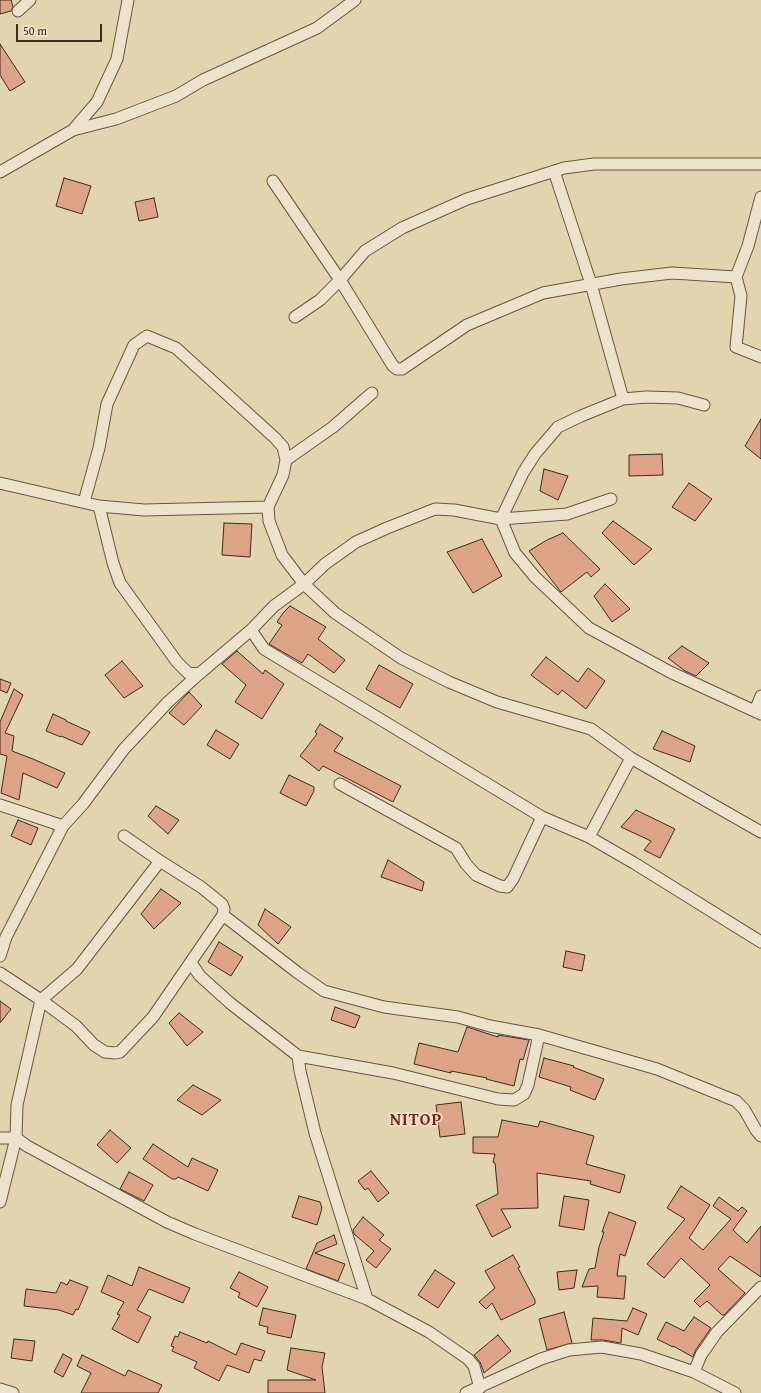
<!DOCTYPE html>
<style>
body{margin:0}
#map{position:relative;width:761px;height:1393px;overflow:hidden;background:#e3d4b0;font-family:"Gentium Book Plus",serif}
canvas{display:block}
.scale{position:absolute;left:16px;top:24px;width:86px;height:18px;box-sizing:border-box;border:2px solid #412920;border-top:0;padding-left:5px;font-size:12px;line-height:14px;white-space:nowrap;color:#412920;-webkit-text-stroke:3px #ede3cc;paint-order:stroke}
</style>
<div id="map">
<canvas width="761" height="1393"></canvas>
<div class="scale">50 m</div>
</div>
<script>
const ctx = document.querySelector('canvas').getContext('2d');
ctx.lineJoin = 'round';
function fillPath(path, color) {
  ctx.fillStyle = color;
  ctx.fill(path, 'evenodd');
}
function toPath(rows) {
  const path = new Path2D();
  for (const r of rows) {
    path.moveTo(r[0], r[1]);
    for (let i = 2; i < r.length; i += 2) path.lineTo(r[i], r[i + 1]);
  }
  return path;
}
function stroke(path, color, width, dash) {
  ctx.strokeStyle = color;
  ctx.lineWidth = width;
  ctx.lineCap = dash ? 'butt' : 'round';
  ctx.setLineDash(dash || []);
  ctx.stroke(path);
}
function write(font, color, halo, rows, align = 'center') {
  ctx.font = font + ' "Gentium Book Plus",serif';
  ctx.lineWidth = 3.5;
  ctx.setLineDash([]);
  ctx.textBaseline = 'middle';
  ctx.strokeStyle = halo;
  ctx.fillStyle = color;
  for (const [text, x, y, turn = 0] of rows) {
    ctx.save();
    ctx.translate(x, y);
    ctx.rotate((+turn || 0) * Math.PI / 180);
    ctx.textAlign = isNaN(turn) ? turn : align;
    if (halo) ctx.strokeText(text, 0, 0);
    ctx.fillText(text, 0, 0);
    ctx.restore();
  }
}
const building = toPath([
 [0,0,11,0,13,7,11,11,0,14,0,0],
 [0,44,25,82,10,91,0,75,0,44],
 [64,178,91,186,82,214,56,206,64,178],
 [154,198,158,217,139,221,135,202,154,198],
 [761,419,761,459,745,446,761,419],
 [662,454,663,475,629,476,629,455,662,454],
 [544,469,568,476,558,500,540,491,544,469],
 [689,483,712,499,695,521,672,507,689,483],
 [613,521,652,549,634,565,602,533,613,521],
 [224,523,252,524,250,557,222,555,224,523],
 [563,533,600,569,591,577,587,572,561,592,529,551,547,540,563,533],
 [482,539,502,576,473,593,447,552,482,539],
 [605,584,630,609,612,622,594,596,605,584],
 [290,606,326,627,318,639,345,660,334,673,308,654,302,663,269,644,282,625,277,622,283,613,290,606],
 [682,646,709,663,696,676,685,671,668,658,682,646],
 [237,651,263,674,265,670,284,684,262,719,235,702,246,685,222,664,237,651],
 [546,657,578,682,588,668,605,681,586,709,562,690,558,695,531,675,546,657],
 [122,661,143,686,124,698,105,675,122,661],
 [379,665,413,684,400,708,366,689,379,665],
 [0,679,11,683,7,693,0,690,0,679],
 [14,689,23,695,5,733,14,736,12,751,33,759,65,773,57,788,23,773,19,800,1,793,7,756,0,754,0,722,14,689],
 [189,692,202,706,184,725,169,713,189,692],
 [53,714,66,720,66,721,90,732,82,745,61,736,61,737,46,731,53,714],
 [320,724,343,738,334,751,401,786,393,802,323,766,319,771,300,756,317,734,315,732,320,724],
 [216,730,239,744,230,759,207,745,216,730],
 [662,731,695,746,690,762,653,749,662,731],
 [289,775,314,787,314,791,306,806,280,793,289,775],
 [156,806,179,820,168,834,148,816,156,806],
 [636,810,675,829,660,858,644,850,651,841,621,827,636,810],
 [18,820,38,828,31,845,11,836,18,820],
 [388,860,424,882,422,891,381,877,388,860],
 [161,889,181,903,154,929,141,914,161,889],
 [265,909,291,927,278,944,258,925,265,909],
 [219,942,243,957,231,976,208,962,219,942],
 [566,951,585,955,582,971,563,967,566,951],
 [0,1001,11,1009,0,1023,0,1001],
 [335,1007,360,1016,355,1028,331,1020,335,1007],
 [179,1013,203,1032,187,1046,169,1023,179,1013],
 [467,1027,498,1037,498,1035,529,1040,523,1060,520,1059,514,1086,486,1079,487,1078,451,1071,451,1073,414,1064,419,1043,458,1052,467,1027],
 [544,1058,574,1066,573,1067,604,1079,595,1100,570,1090,571,1087,539,1077,544,1058],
 [193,1085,221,1100,202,1115,177,1100,193,1085],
 [461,1102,465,1134,440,1137,436,1105,461,1102],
 [502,1120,538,1127,540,1121,594,1136,586,1164,625,1175,620,1193,590,1184,591,1181,537,1173,538,1208,501,1209,511,1227,492,1237,476,1205,498,1194,495,1163,493,1162,495,1154,473,1153,473,1137,498,1137,502,1120],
 [110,1130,131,1148,117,1163,97,1145,110,1130],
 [153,1144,188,1167,192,1158,218,1170,208,1191,178,1177,176,1179,172,1179,143,1159,153,1144],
 [371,1171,389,1193,378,1202,368,1188,365,1190,358,1181,371,1171],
 [129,1172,153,1185,144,1201,120,1189,129,1172],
 [681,1186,710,1205,689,1238,703,1250,731,1219,713,1206,719,1197,738,1211,742,1207,747,1211,733,1230,747,1243,761,1226,761,1277,730,1256,718,1269,745,1293,724,1315,722,1315,707,1301,700,1307,694,1301,710,1285,681,1258,664,1278,647,1264,685,1219,667,1208,681,1186],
 [299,1196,320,1202,322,1208,317,1225,292,1217,299,1196],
 [564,1196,589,1200,584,1230,559,1226,564,1196],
 [609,1212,636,1222,625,1256,620,1254,617,1276,626,1276,624,1299,597,1297,598,1286,582,1287,589,1269,595,1268,599,1247,604,1232,602,1232,609,1212],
 [363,1217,384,1235,379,1240,391,1249,376,1268,366,1260,374,1251,354,1234,353,1230,363,1217],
 [334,1235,337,1244,315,1253,345,1264,338,1281,306,1269,317,1243,334,1235],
 [513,1255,520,1267,518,1268,535,1300,535,1304,501,1320,492,1303,486,1309,479,1302,495,1288,485,1271,513,1255],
 [139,1267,190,1288,183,1303,149,1289,137,1310,151,1317,138,1343,112,1329,120,1315,117,1314,124,1302,101,1292,108,1275,132,1286,139,1267],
 [435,1270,455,1283,438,1308,418,1295,435,1270],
 [577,1270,574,1288,559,1290,557,1272,577,1270],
 [239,1272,268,1287,257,1307,238,1297,240,1293,230,1288,239,1272],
 [70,1280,88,1287,78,1310,76,1309,73,1315,59,1310,24,1306,26,1289,56,1293,61,1282,67,1285,70,1280],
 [263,1308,296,1315,291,1338,267,1333,268,1327,259,1325,263,1308],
 [633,1308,647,1314,638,1335,622,1328,621,1343,603,1340,591,1340,593,1318,627,1321,633,1308],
 [564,1312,572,1343,547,1350,539,1319,564,1312],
 [694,1317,711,1328,695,1351,693,1357,673,1346,673,1347,657,1339,666,1322,684,1331,694,1317],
 [180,1332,207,1343,208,1341,236,1355,241,1343,265,1351,261,1361,254,1359,249,1373,227,1365,219,1381,194,1368,197,1362,172,1351,174,1347,171,1346,175,1336,178,1337,180,1332],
 [498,1335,511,1351,484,1373,480,1362,474,1355,498,1335],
 [14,1339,35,1341,32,1361,11,1358,14,1339],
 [291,1348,325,1353,322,1367,325,1393,268,1393,268,1380,316,1380,287,1370,291,1348],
 [63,1354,72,1359,63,1377,54,1372,63,1354],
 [82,1355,125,1376,128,1370,162,1385,158,1393,81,1393,91,1373,77,1366,82,1355]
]);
fillPath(building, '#dda387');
stroke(building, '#412920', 1);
const minor = toPath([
 [18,11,30,0],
 [73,130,97,102,117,59,128,0],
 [554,171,591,284,623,399],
 [0,172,73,130,116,119,176,96,203,80,317,28,355,0],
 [273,181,340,280,393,366,397,369,402,369,467,325,543,293,621,279,672,273,736,277],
 [761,197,748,246,736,277,741,296,736,347,761,357],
 [295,317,320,300,340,280,365,251,402,228,467,199,564,168,594,164,761,164],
 [704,405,678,398,646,397,623,399,581,416,558,427,535,454,523,473,501,519,515,553,535,577,589,628,670,672,761,714],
 [286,460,333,427,372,393],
 [0,483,99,506,144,510,268,507],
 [611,499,567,514,501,519,454,510,435,509,387,528,356,542,325,564,304,584,274,606,251,630,264,649,542,817,589,837,634,863,761,942],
 [84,502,99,448,107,404,134,345,147,336,176,348,275,438,283,447,286,460,283,475,268,507,269,521,282,555,304,584,335,613,401,658,449,682,497,702,591,729,631,758,761,832],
 [99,506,113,563,120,583,177,662,188,673,199,674,251,630],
 [755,711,761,696],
 [340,784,456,848,466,864,476,875,500,886,507,887,513,879,542,817],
 [0,805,63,826],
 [124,836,160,861,77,969,41,1000,76,1026,94,1045,105,1052,115,1053,120,1052,153,1017,223,915,224,909,222,904,201,887,160,861],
 [589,837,631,758],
 [223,915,298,973,324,991,384,1007,458,1017,490,1026,539,1035,657,1069,736,1101,744,1109,756,1130,761,1136],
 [0,956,6,937,63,826,83,804,124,749,168,702,199,674],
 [191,963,200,976,230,1003,298,1056,393,1073,498,1099,514,1100,524,1094,528,1085,539,1035],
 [0,973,41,1000,17,1105,16,1138,27,1146,167,1222,195,1234,367,1299,429,1332,468,1359,474,1366,480,1388],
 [298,1056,300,1071,315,1133,367,1299],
 [0,1138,16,1138,0,1202],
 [694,1372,701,1355,717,1332,761,1287],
 [0,1389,13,1393],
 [466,1393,541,1359,569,1350,602,1347,641,1354,694,1372,735,1393]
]);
stroke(minor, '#6a5444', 13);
stroke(minor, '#ede3cc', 11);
ctx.letterSpacing = '1px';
write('bold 17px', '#7a1f14', '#ede3cc', [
 ["NITOP",416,1121]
]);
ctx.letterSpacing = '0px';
</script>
